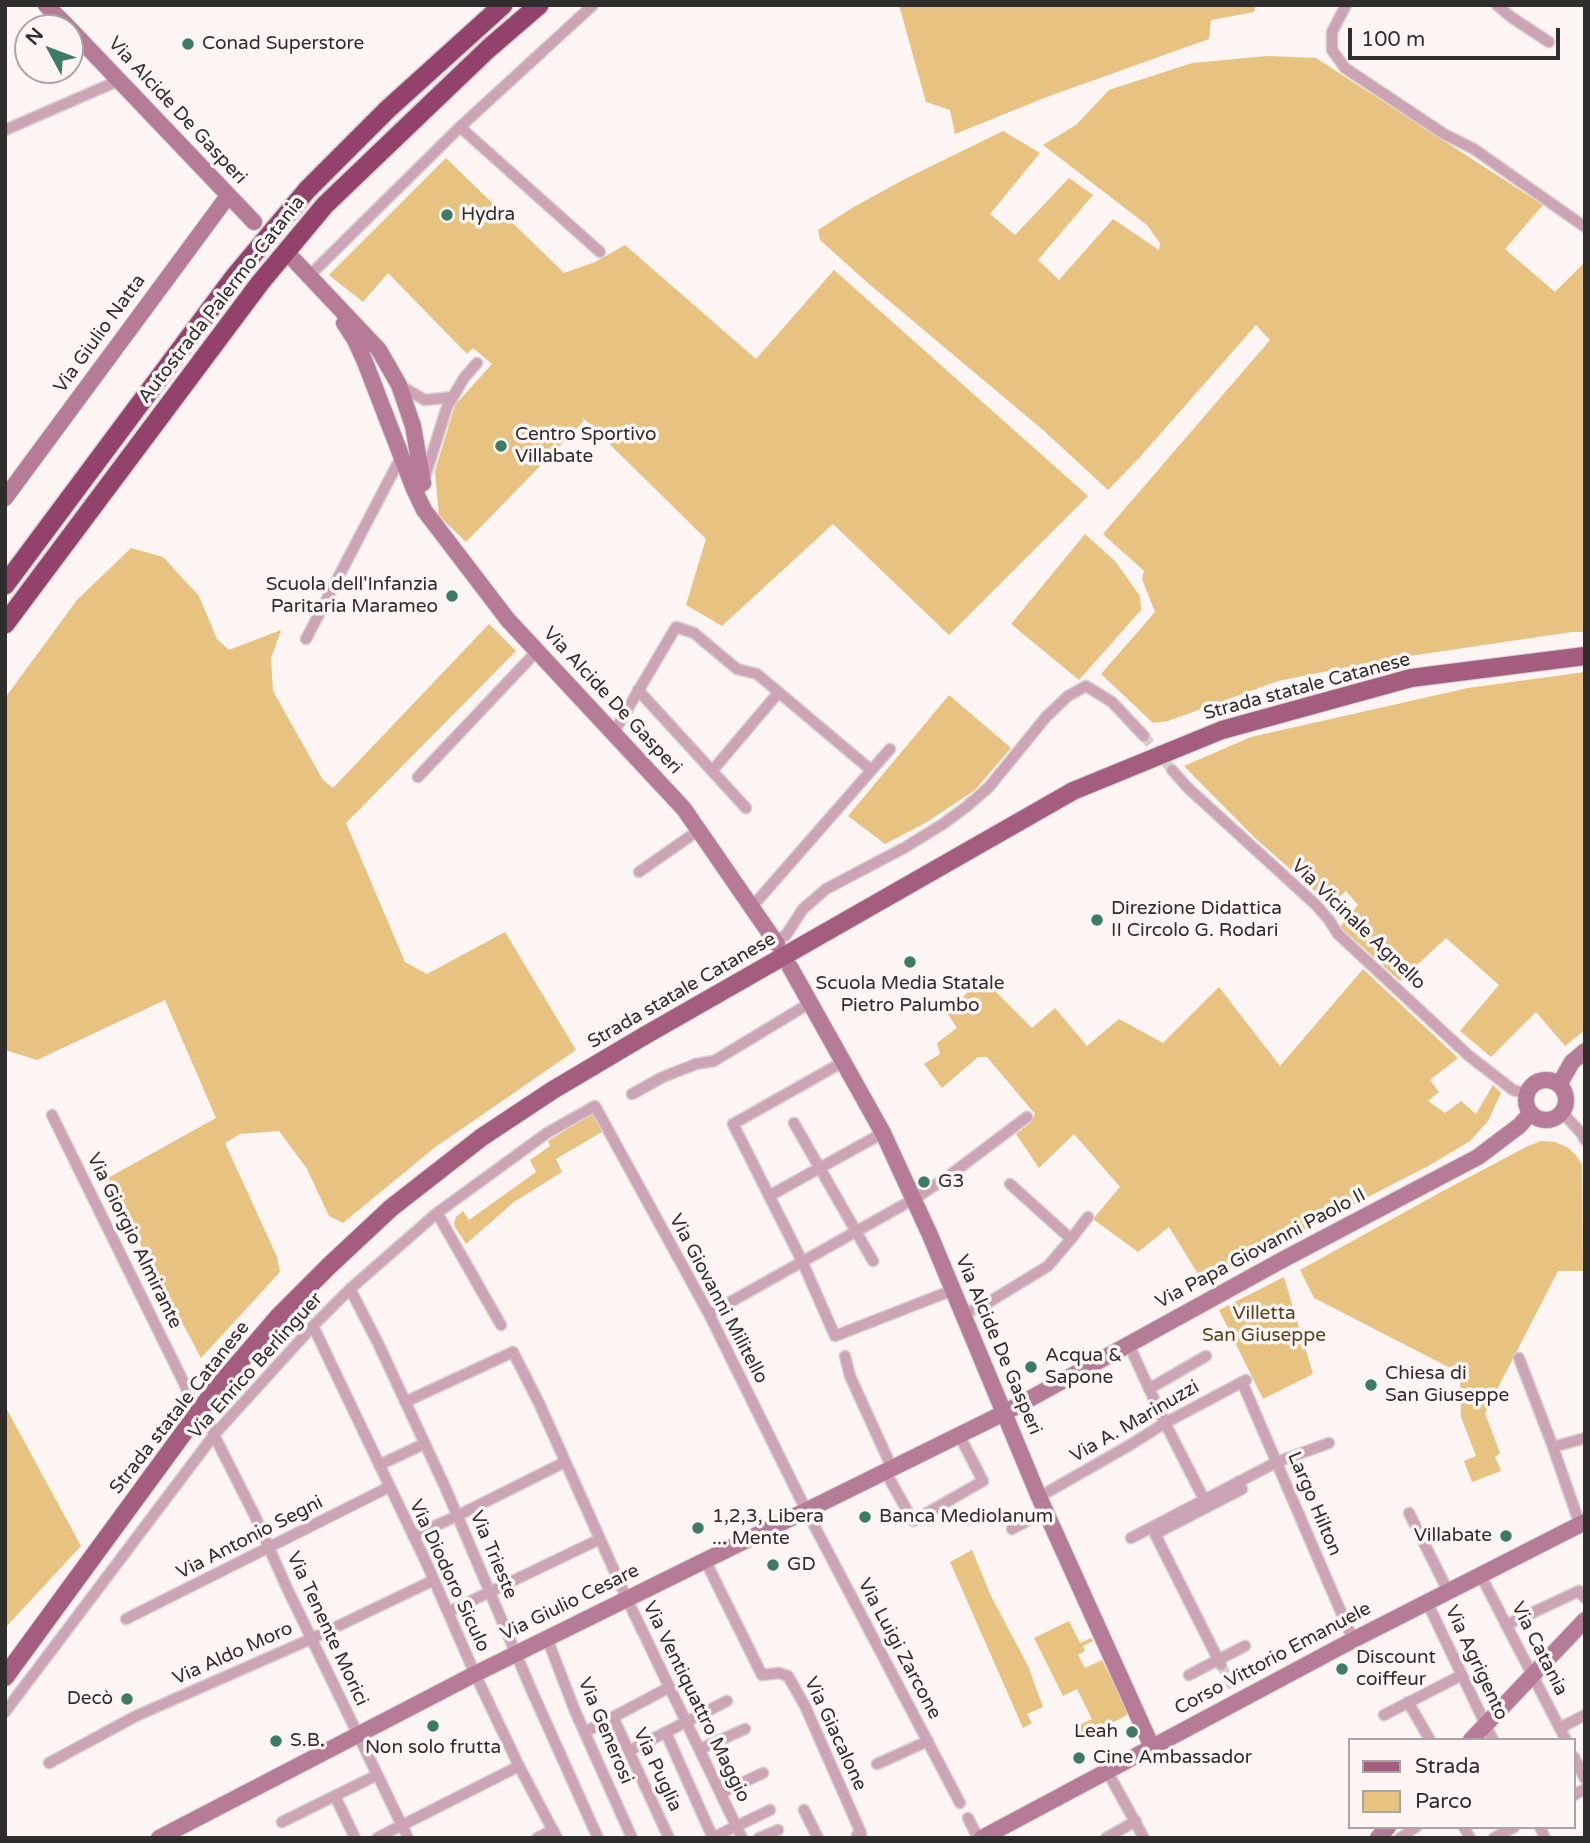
<!DOCTYPE html>
<meta charset="utf-8">
<style>
body{margin:0}
#map{position:relative;width:1590px;height:1843px;overflow:hidden;background:#fcf5f4;font-family:"Varela Round",sans-serif}
canvas{display:block}
.frame{position:absolute;inset:0;border:7px solid #302d2d;pointer-events:none}
.legend{position:absolute;left:1348px;top:1738px;width:228px;height:91px;box-sizing:border-box;background:#fcf5f4;border:2px solid #aaa5a4;margin:0;padding:9px 12px;list-style:none;font-size:21px;color:#302d2d}
.legend li{display:flex;align-items:center;gap:14px;height:35px}
.legend b{width:35px;border:2px solid #aaa5a4}
.north{position:absolute;left:14px;top:14px;width:70px;height:70px;box-sizing:border-box;background:#fcf5f4;border:2px solid #aaa5a4;border-radius:50%;rotate:311deg;font-size:19px;font-weight:700;line-height:28px;text-align:center;color:#302d2d}
.north::after{content:'';display:block;margin:auto;width:24px;height:32px;background:#3d7b67;clip-path:polygon(50% 0,100% 100%,50% 72%,0 100%)}
.scale{position:absolute;left:1348px;top:28px;width:212px;height:32px;box-sizing:border-box;border:4px solid #302d2d;border-top:0;padding-left:9px;font-size:21px;line-height:24px;white-space:nowrap;color:#302d2d;-webkit-text-stroke:5px #fcf5f4;paint-order:stroke}
</style>
<div id="map">
<canvas width="1590" height="1843"></canvas>
<div class="frame"></div>
<ul class="legend">
<li><b style="height:9px;background:#a45d7f"></b>Strada</li>
<li><b style="height:19px;background:#e8c281"></b>Parco</li>
</ul>
<div class="north">N</div>
<div class="scale">100 m</div>
</div>
<script>
const ctx = document.querySelector('canvas').getContext('2d');
ctx.lineJoin = 'round';
function fillPath(path, color) {
  ctx.fillStyle = color;
  ctx.fill(path, 'evenodd');
}
function toPath(rows) {
  const path = new Path2D();
  for (const r of rows) {
    if (r.length === 3) {
      path.moveTo(r[0] + r[2], r[1]);
      path.arc(r[0], r[1], r[2], 0, 2 * Math.PI);
      continue;
    }
    path.moveTo(r[0], r[1]);
    for (let i = 2; i < r.length; i += 2) path.lineTo(r[i], r[i + 1]);
  }
  return path;
}
function stroke(path, color, width, dash) {
  ctx.strokeStyle = color;
  ctx.lineWidth = width;
  ctx.lineCap = dash ? 'butt' : 'round';
  ctx.setLineDash(dash || []);
  ctx.stroke(path);
}
function write(font, color, halo, rows, align = 'center') {
  ctx.font = font + ' "Varela Round",sans-serif';
  ctx.lineWidth = 7;
  ctx.setLineDash([]);
  ctx.textBaseline = 'middle';
  ctx.strokeStyle = halo;
  ctx.fillStyle = color;
  for (const [text, x, y, turn = 0] of rows) {
    ctx.save();
    ctx.translate(x, y);
    ctx.rotate((+turn || 0) * Math.PI / 180);
    ctx.textAlign = isNaN(turn) ? turn : align;
    if (halo) ctx.strokeText(text, 0, 0);
    ctx.fillText(text, 0, 0);
    ctx.restore();
  }
}
fillPath(toPath([
 [899,5,1256,5,1254,12,1211,20,1209,39,1044,98,955,134,950,110,926,102],
 [1268,56,1316,58,1543,205,1505,249,1555,292,1585,262,1585,632,1572,632,1383,660,1278,681,1168,721,1153,723,1101,674,1155,612,1142,579,1144,571,1103,534,1270,340,1256,325,1140,457,1108,490,1043,430,869,284,820,240,818,230,852,208,903,180,1003,131,1040,153,990,214,1015,235,1069,178,1093,195,1038,260,1059,280,1113,219,1159,250,1160,243,1147,225,1043,145,1076,125,1109,90,1192,63],
 [446,158,564,273,595,262,625,245,756,359,834,270,1088,496,949,635,833,524,722,626,686,605,706,539,582,417,584,421,466,542,439,516,435,471,455,405,492,364,473,348,467,354,388,273,363,302,329,275],
 [1085,534,1115,561,1140,596,1141,610,1079,680,1011,624],
 [131,548,163,557,199,596,217,639,229,650,281,630,271,658,273,691,323,780,333,788,489,624,516,651,346,823,405,962,427,974,505,932,576,1050,434,1148,343,1223,329,1216,307,1169,279,1131,240,1134,225,1143,277,1257,280,1272,201,1358,106,1179,216,1118,165,1000,37,1060,5,1050,5,698,77,600],
 [1585,672,1585,1030,1565,1046,1536,1012,1491,1057,1460,1031,1499,985,1446,938,1400,981,1340,927,1358,905,1346,891,1331,905,1255,838,1184,766,1251,737,1468,688],
 [949,695,1011,748,975,790,927,822,885,844,848,816],
 [1363,969,1458,1058,1430,1080,1439,1092,1428,1101,1445,1113,1461,1101,1476,1114,1493,1085,1501,1093,1488,1121,1470,1141,1430,1165,1203,1282,1169,1227,1138,1252,1093,1219,1120,1187,1074,1134,1039,1168,1016,1134,1029,1124,1035,1114,987,1057,978,1057,942,1088,924,1064,940,1054,937,1043,957,1028,947,1013,982,978,1032,1028,1055,1008,1087,1046,1119,1019,1163,1043,1219,987,1280,1066],
 [592,1114,602,1119,607,1129,556,1159,562,1172,514,1202,466,1244,455,1227,454,1223,456,1217,463,1211,469,1220,536,1172,530,1160,550,1146,548,1141],
 [1541,1141,1555,1142,1567,1147,1576,1155,1582,1164,1583,1271,1558,1271,1485,1413,1500,1453,1495,1457,1501,1471,1472,1482,1464,1461,1476,1456,1461,1417,1460,1373,1314,1298,1300,1270,1441,1192,1528,1146],
 [1284,1277,1313,1374,1263,1399,1219,1310],
 [5,1406,81,1546,5,1628],
 [972,1550,991,1596,1028,1666,1043,1707,1027,1714,1032,1723,1023,1728,950,1562],
 [1069,1621,1080,1643,1091,1638,1093,1641,1083,1646,1085,1651,1078,1655,1085,1668,1102,1660,1129,1714,1083,1738,1077,1726,1092,1719,1077,1689,1063,1696,1034,1638]
]), '#e8c281');
stroke(toPath([
 [1144,736,1172,770],
 [1221,1665,1233,1687]
]), '#d3cdcc', 10, [10, 5]);
const street = toPath([
 [1346,5,1332,32,1332,50,1345,68,1444,134,1474,149,1585,227],
 [1497,5,1511,17,1549,42],
 [460,127,600,252],
 [5,130,120,80],
 [309,276,460,127,593,5],
 [399,385,425,400,453,397],
 [424,480,447,407,464,378,477,363],
 [306,639,401,457],
 [638,690,746,808],
 [614,732,676,627,694,633,737,669,757,674,871,770],
 [1172,770,1188,788,1316,905,1329,920,1338,934,1468,1055,1513,1090,1527,1094],
 [712,771,779,692],
 [418,777,537,651],
 [639,872,699,830],
 [751,906,758,900,890,749],
 [775,941,786,935,803,909,826,889,904,848,943,824,966,807,989,787,1046,717,1068,696,1086,686,1112,702,1144,736],
 [843,1062,733,1124,802,1261,835,1336,953,1290],
 [632,1094,663,1077,696,1064,714,1061,810,1003],
 [1562,1112,1582,1134,1585,1140],
 [52,1115,184,1383,193,1405],
 [794,1123,873,1261],
 [769,1196,883,1133],
 [437,1213,501,1325],
 [1071,1239,1088,1217],
 [350,1289,378,1343,446,1489,531,1689,598,1838],
 [709,1314,914,1199,946,1178,1027,1117],
 [963,1314,986,1304,1048,1266,1071,1239,1010,1184],
 [313,1326,426,1562,475,1674,519,1766,557,1838],
 [1129,1345,1165,1423,1204,1499],
 [845,1356,850,1376,892,1468],
 [1519,1358,1553,1447,1580,1525],
 [1242,1382,1353,1640],
 [1149,1389,1206,1356],
 [405,1402,513,1352,539,1403,627,1599,742,1838],
 [207,1416,214,1435,254,1514,286,1586,408,1838],
 [1553,1447,1585,1438],
 [379,1465,424,1444],
 [885,1471,913,1521,983,1481,959,1435],
 [1039,1497,1130,1445,1165,1423,1246,1380],
 [1409,1513,1448,1591],
 [1012,1529,1045,1511],
 [413,1536,457,1516,565,1462],
 [1131,1538,1277,1462,1329,1443],
 [705,1560,762,1675,779,1673,788,1676,805,1706,861,1833,857,1835],
 [1480,1574,1566,1740],
 [1427,1602,1493,1740],
 [448,1612,600,1539],
 [126,1619,389,1487],
 [1506,1625,1579,1591,1585,1598],
 [547,1638,575,1711,632,1838],
 [1221,1665,1155,1534,1242,1489,1239,1481],
 [1189,1675,1245,1646],
 [1408,1702,1430,1740],
 [5,1712,214,1435,313,1326,350,1289,437,1213,547,1133,595,1106,709,1314,806,1510,960,1803],
 [1384,1715,1462,1675],
 [613,1717,669,1838],
 [1560,1728,1585,1715],
 [585,1732,670,1687],
 [666,1733,713,1838],
 [700,1749,745,1729],
 [629,1751,727,1701],
 [1574,1757,1585,1779],
 [49,1763,136,1716,311,1639,434,1580],
 [877,1764,928,1741],
 [1107,1771,1144,1838],
 [721,1793,763,1773],
 [1574,1795,1585,1789],
 [335,1796,355,1838],
 [804,1810,818,1838],
 [968,1818,978,1838],
 [282,1822,377,1775],
 [1464,1827,1470,1838],
 [1540,1827,1545,1838],
 [377,1838,519,1766],
 [537,1838,553,1830],
 [712,1838,770,1810],
 [759,1838,778,1830],
 [1106,1838,1136,1821],
 [1400,1838,1416,1827],
 [1494,1838,1514,1827]
]);
const secondary = toPath([
 [46,5,69,28],
 [70,29,254,222],
 [294,260,379,350,399,385,413,426,423,483,414,489,424,510,508,620,684,809,777,944],
 [344,323,355,340,365,362,414,489],
 [5,498,228,196],
 [790,967,883,1133,930,1235,1039,1497,1152,1747],
 [1546,1100,20],
 [1559,1085,1572,1062,1585,1051],
 [1471,1740,1585,1620],
 [159,1838,475,1674,1004,1413,1284,1259,1478,1157,1519,1126,1531,1113],
 [982,1838,1353,1640,1585,1522],
 [1378,1838,1388,1827]
]);
const primary = toPath([
 [5,1677,212,1394,279,1316,329,1266,391,1208,482,1137,553,1090,644,1036,1073,791,1222,730,1411,678,1585,656]
]);
const highway = toPath([
 [5,585,235,276,307,190,388,109,503,5],
 [5,624,260,283,325,205,488,49,539,5]
]);
stroke(street, '#d7d1d0', 13);
stroke(secondary, '#d7d1d0', 18);
stroke(primary, '#d7d1d0', 20);
stroke(highway, '#d7d1d0', 22);
stroke(street, '#cda4b6', 10);
stroke(secondary, '#b67b96', 16);
stroke(primary, '#a45d7f', 18);
stroke(highway, '#93426c', 19);
for (const [x, y, r, color] of [
 [188,44,7,"#3d7b67"],
 [447,215,7,"#3d7b67"],
 [501,446,7,"#3d7b67"],
 [452,596,7,"#3d7b67"],
 [1097,920,7,"#3d7b67"],
 [910,962,7,"#3d7b67"],
 [924,1182,7,"#3d7b67"],
 [1031,1367,7,"#3d7b67"],
 [1371,1385,7,"#3d7b67"],
 [865,1517,7,"#3d7b67"],
 [698,1528,7,"#3d7b67"],
 [1506,1536,7,"#3d7b67"],
 [773,1565,7,"#3d7b67"],
 [1342,1669,7,"#3d7b67"],
 [127,1699,7,"#3d7b67"],
 [433,1726,7,"#3d7b67"],
 [1132,1732,7,"#3d7b67"],
 [276,1741,7,"#3d7b67"],
 [1079,1758,7,"#3d7b67"]
]) {
  const dot = new Path2D();
  dot.arc(x, y, r, 0, 2 * Math.PI);
  ctx.fillStyle = color;
  ctx.fill(dot);
  stroke(dot, '#fcf5f4', 2.5);
}
write('19px', '#302d2d', '#fcf5f4', [
 ["Conad Superstore",202,44],
 ["Hydra",461,215],
 ["Centro Sportivo",515,435],
 ["Villabate",515,457],
 ["Scuola dell'Infanzia",438,585,"right"],
 ["Paritaria Marameo",438,607,"right"],
 ["Direzione Didattica",1111,909],
 ["II Circolo G. Rodari",1111,931],
 ["Scuola Media Statale",910,984,"center"],
 ["Pietro Palumbo",910,1006,"center"],
 ["G3",938,1182],
 ["Acqua &",1045,1356],
 ["Sapone",1045,1378],
 ["Chiesa di",1385,1374],
 ["San Giuseppe",1385,1396],
 ["1,2,3, Libera",712,1517],
 ["... Mente",712,1539],
 ["Banca Mediolanum",879,1517],
 ["Villabate",1492,1536,"right"],
 ["GD",787,1565],
 ["Discount",1356,1658],
 ["coiffeur",1356,1680],
 ["Decò",113,1699,"right"],
 ["Leah",1118,1732,"right"],
 ["S.B.",290,1741],
 ["Non solo frutta",433,1748,"center"],
 ["Cine Ambassador",1093,1758]
], 'left');
write('19px', '#302d2d', '#fcf5f4', [
 ["Via Alcide De Gasperi",177,111,47],
 ["Autostrada Palermo-Catania",222,300,-52],
 ["Via Giulio Natta",100,334,-54],
 ["Strada statale Catanese",1307,687,-15],
 ["Via Alcide De Gasperi",612,701,47],
 ["Via Vicinale Agnello",1358,925,44],
 ["Strada statale Catanese",682,991,-30],
 ["Via Giorgio Almirante",134,1241,64],
 ["Via Papa Giovanni Paolo II",1261,1249,-28],
 ["Via Giovanni Militello",718,1299,62],
 ["Via Alcide De Gasperi",998,1345,67],
 ["Via Enrico Berlinguer",256,1366,-48],
 ["Strada statale Catanese",180,1408,-52],
 ["Via A. Marinuzzi",1135,1422,-30],
 ["Largo Hilton",1314,1504,67],
 ["Via Antonio Segni",250,1538,-27],
 ["Via Trieste",493,1555,67],
 ["Via Diodoro Siculo",449,1576,65],
 ["Via Giulio Cesare",570,1603,-26],
 ["Via Tenente Morici",327,1629,65],
 ["Via Luigi Zarcone",899,1649,62],
 ["Via Catania",1539,1649,63],
 ["Via Aldo Moro",233,1654,-24],
 ["Corso Vittorio Emanuele",1273,1659,-28],
 ["Via Agrigento",1476,1663,65],
 ["Via Ventiquattro Maggio",696,1702,64],
 ["Via Generosi",605,1731,67],
 ["Via Giacalone",835,1734,65],
 ["Via Puglia",657,1770,65]
]);
write('19px', '#56421d', '#fcf5f4', [
 ["Villetta",1264,1314],
 ["San Giuseppe",1264,1336]
]);
</script>
